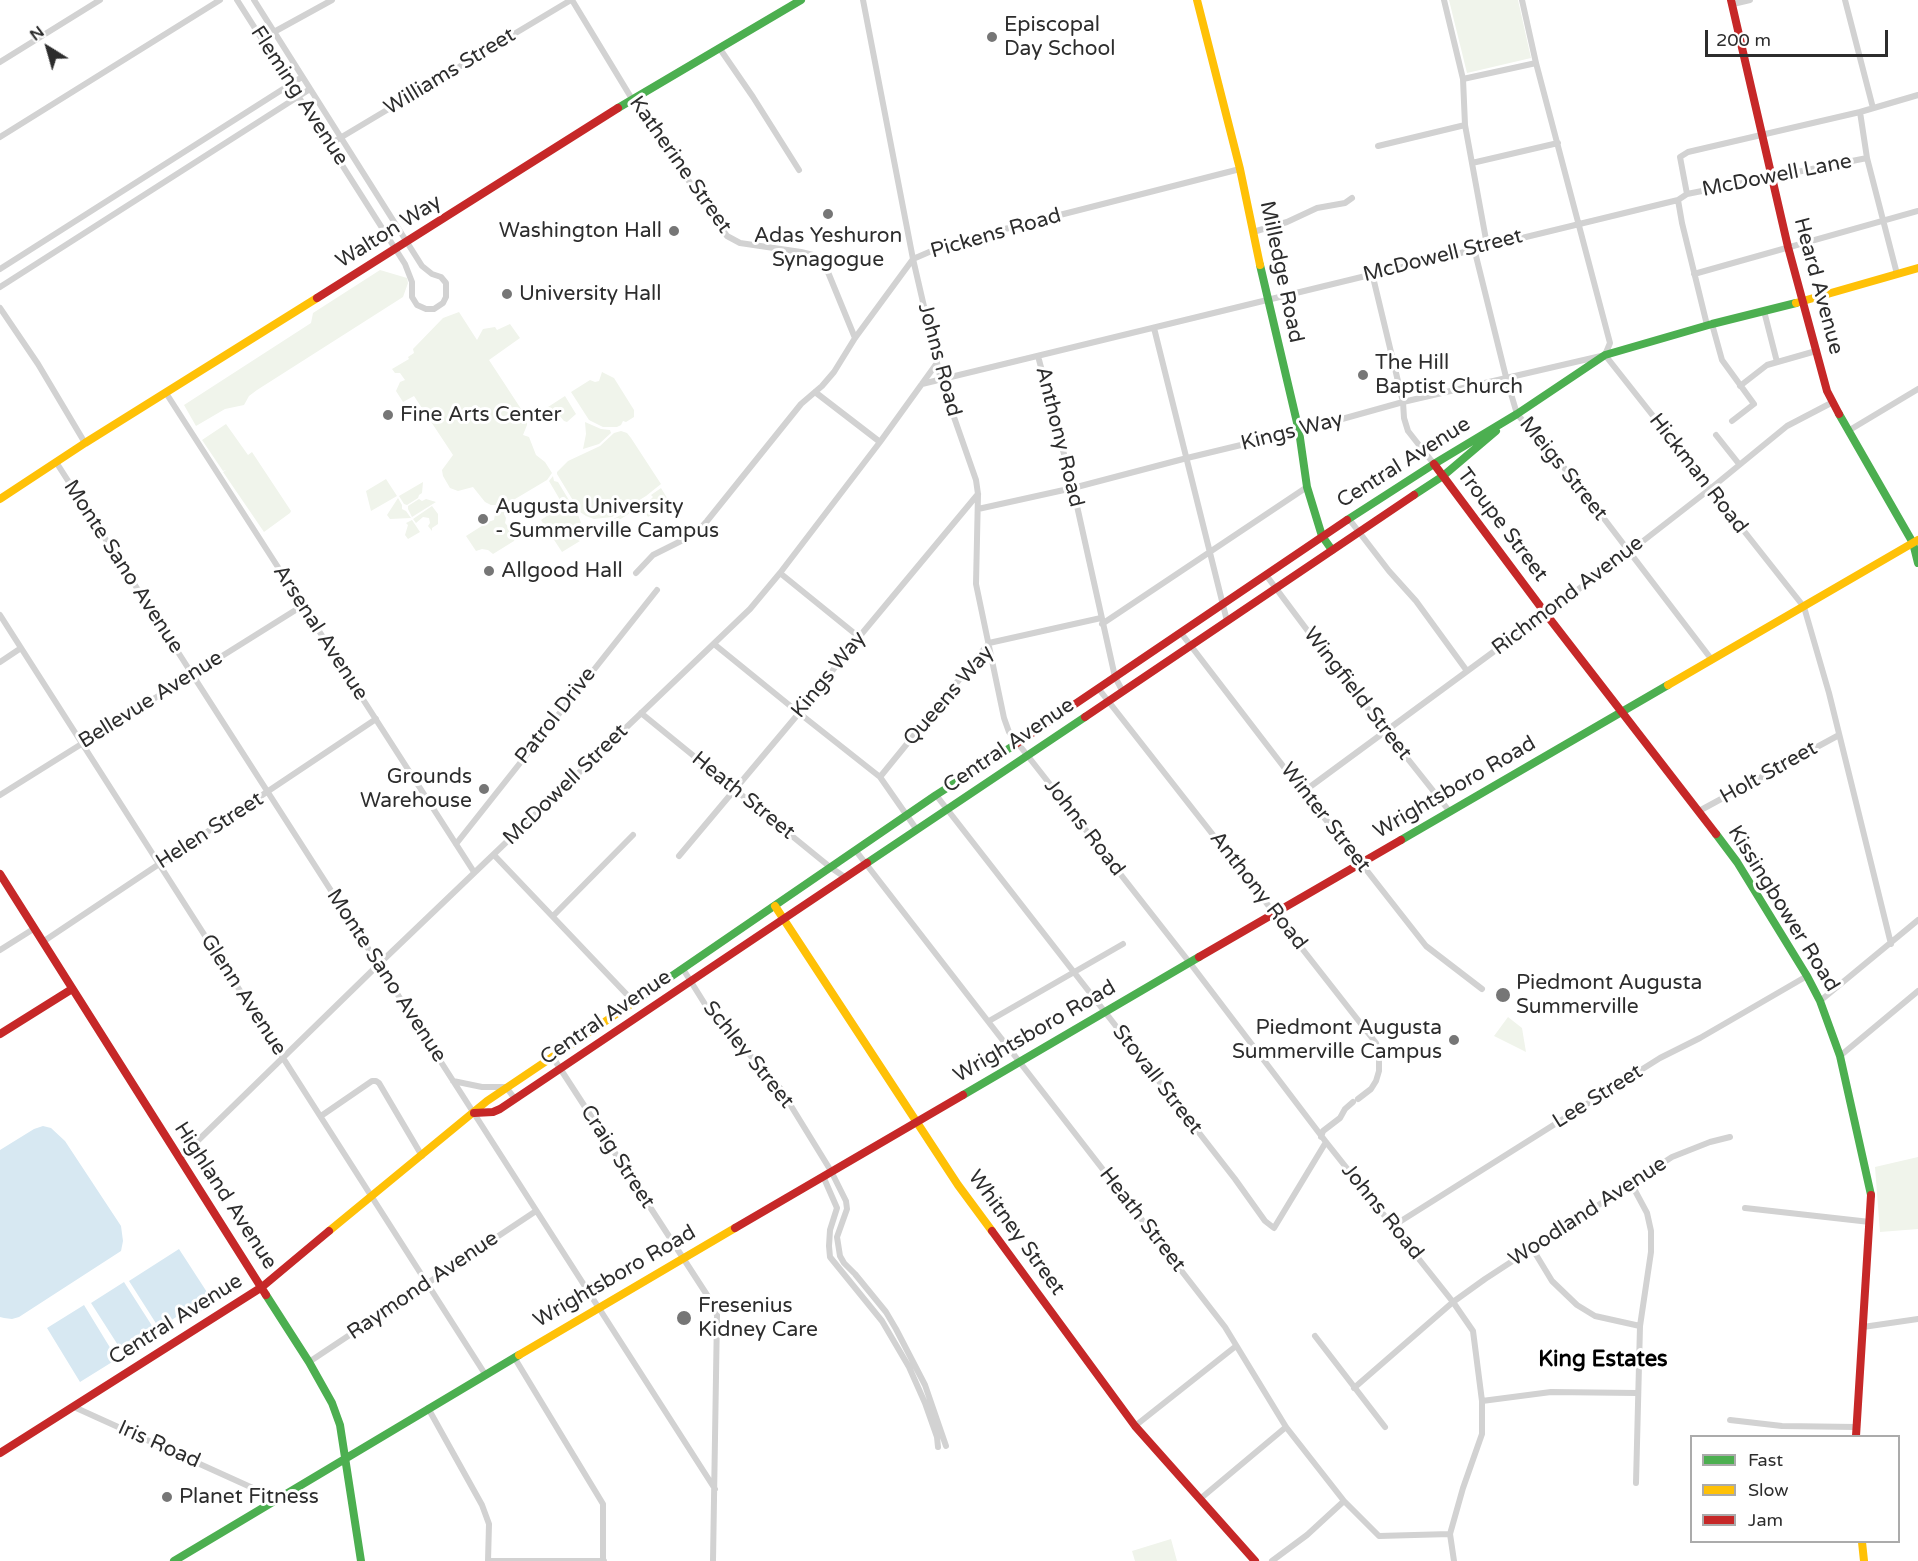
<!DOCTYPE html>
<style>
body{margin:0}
#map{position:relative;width:1918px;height:1561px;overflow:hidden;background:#fff;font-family:"Varela Round",sans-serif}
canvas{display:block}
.legend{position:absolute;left:1690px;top:1435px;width:210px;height:108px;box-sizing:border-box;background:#fff;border:2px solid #ababab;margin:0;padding:8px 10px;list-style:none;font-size:18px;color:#2d2d2d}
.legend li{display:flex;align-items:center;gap:12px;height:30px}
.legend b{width:30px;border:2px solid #ababab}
.north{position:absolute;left:18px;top:18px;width:60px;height:60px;-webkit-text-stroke:4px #fff;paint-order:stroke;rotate:323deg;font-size:16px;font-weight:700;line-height:24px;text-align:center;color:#2d2d2d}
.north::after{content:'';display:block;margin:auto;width:21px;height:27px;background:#2d2d2d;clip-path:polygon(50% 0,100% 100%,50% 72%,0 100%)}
.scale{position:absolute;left:1705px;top:30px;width:183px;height:27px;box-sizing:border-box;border:3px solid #2d2d2d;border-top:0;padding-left:8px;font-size:18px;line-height:21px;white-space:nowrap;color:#2d2d2d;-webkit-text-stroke:4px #fff;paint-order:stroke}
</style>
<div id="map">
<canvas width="1918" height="1561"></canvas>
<ul class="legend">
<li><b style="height:8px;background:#4caf50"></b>Fast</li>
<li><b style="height:8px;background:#ffc107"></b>Slow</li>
<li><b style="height:8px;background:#c62828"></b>Jam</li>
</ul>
<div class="north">N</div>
<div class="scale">200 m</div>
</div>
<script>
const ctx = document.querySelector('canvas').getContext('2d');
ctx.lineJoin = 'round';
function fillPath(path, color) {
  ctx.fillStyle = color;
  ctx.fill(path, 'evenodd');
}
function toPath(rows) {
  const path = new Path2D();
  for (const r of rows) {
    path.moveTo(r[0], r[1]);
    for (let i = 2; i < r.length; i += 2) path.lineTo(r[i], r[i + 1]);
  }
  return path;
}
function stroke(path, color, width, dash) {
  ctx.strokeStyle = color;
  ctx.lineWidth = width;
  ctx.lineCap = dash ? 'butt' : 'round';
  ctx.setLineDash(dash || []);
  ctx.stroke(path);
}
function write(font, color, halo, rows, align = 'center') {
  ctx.font = font + ' "Varela Round",sans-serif';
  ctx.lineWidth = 6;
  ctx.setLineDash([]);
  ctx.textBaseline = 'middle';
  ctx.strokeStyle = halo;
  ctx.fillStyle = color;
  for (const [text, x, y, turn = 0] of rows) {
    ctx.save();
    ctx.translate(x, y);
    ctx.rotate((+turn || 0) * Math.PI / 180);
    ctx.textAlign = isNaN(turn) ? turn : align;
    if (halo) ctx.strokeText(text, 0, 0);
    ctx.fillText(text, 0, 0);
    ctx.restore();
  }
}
fillPath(toPath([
 [1449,0,1518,0,1531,58,1467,73],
 [380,270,407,278,408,283,403,297,257,390,249,396,244,405,225,409,196,426,184,405,311,323,313,313],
 [459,312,477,340,483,329,495,327,497,330,510,324,520,338,489,360,527,418,527,425,523,435,529,437,536,455,545,462,552,473,547,480,505,505,491,505,485,502,473,487,458,491,450,488,443,476,442,470,453,455,414,396,403,402,396,391,400,382,405,380,400,373,395,373,392,369,409,359,408,357,414,353,413,349,443,318],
 [602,372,614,378,634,410,634,417,626,422,623,421,621,425,617,427,603,427,589,420,571,392,590,380,595,382,599,381],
 [565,396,576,414,567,422,564,421,558,414,553,413,548,407],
 [585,422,601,429,610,430,611,433,599,444,583,449,586,434],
 [226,424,248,455,252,452,291,511,290,513,264,532,223,472,226,470,223,471,202,440],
 [621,431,627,433,631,438,661,484,646,496,612,517,594,519,586,516,580,512,557,474,557,472,568,461,600,446,614,433],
 [553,476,554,481,558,482,578,515,584,530,584,535,578,540,580,541,562,552,541,520,563,505,549,481],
 [386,479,397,496,371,511,366,491],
 [423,482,422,493,419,495,418,498,407,505,404,504,399,496],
 [661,488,669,501,662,505,660,510,648,517,641,506,597,534,597,529,647,499,649,501,653,497,651,495],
 [398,498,402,505,402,509,406,511,411,518,390,519,387,515],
 [419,499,422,501,426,499,436,502,412,517,408,509,408,506],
 [432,506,438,514,438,524,432,528,432,531,428,526,430,523,429,518,423,517,416,523,413,519],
 [496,508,505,508,504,514,506,518,505,523,513,532,517,532,514,541,493,554,488,550,482,549,476,551,466,536,488,522,494,520],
 [412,520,420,532,408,539,405,535,408,525,406,523],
 [1508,1017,1522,1028,1526,1052,1494,1036],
 [1918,1157,1918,1229,1880,1232,1875,1167],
 [1171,1539,1177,1561,1135,1561,1132,1551]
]), '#f0f4eb');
fillPath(toPath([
 [43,1126,51,1128,65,1141,121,1226,123,1241,121,1251,19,1317,12,1319,4,1318,0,1317,0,1150,34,1129],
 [179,1249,214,1303,189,1319,184,1312,159,1328,129,1281],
 [124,1282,156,1332,123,1353,91,1303],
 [84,1305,117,1359,80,1382,47,1328]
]), '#d7e8f2');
stroke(toPath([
 [237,0,405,264,412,282,412,297,417,305,426,309,434,309,443,303,446,297,446,283,441,277,432,274,422,266,254,0],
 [572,0,632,99,727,236,740,243,801,252,813,255,823,260,855,338],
 [863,0,913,259,941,380,976,480,978,494,976,584,1004,718,1009,732,1190,963,1326,1142,1453,1302,1473,1331,1482,1401,1482,1434,1463,1488,1450,1534,1454,1561],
 [1444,0,1463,79,1465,125,1487,245],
 [1522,0,1536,63,1610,343,1605,355,1804,607,1829,693,1891,944],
 [1845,0,1873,108],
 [1733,4,1750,0],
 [263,38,332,0],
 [720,49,753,97,799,170],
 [0,62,100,0],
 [1463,79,1536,63],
 [1860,112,1867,158,1897,274],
 [0,137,220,0],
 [330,144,571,0],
 [1378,146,1465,125],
 [1472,163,1558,143],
 [1687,194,1867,158],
 [1678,200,1682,223,1707,325],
 [1253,232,1287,222,1317,208,1345,203,1352,198],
 [1474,248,1506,377,1517,414,1573,478,1712,660],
 [0,269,302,77],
 [1372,273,1403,402,1404,418,1408,431,1434,464],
 [1694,274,1918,211],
 [0,287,310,89],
 [0,308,38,364,85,443],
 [1764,311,1777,362],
 [1712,324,1722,360,1754,404,1732,421],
 [1154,328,1227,621],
 [1038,356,1073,488,1115,677,1123,692],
 [922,384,1678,200,1687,194,1680,157,1688,152,1860,112,1918,95],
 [1740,386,1767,365,1816,351],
 [815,392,880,442],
 [166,393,474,872],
 [1848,431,1918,389],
 [1716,435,1739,464],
 [56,462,715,1489],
 [978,509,1073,488,1187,458,1299,431,1403,402,1601,356],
 [1349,519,1389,571,1416,601,1467,671],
 [636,573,653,555,695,534,707,521,801,404,822,386,834,372,855,338,913,259,950,243,1240,169],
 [780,573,859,637],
 [1266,575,1334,666,1450,812],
 [0,615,485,1374],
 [1102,624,1307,487],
 [1181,633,1303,792,1346,844,1426,946,1482,989],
 [714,644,799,713,880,777,917,830],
 [0,662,21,648],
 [1098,688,1376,1043,1379,1057,1379,1071,1376,1081,1371,1089,1358,1099],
 [641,713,830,867,846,878],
 [880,777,989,643,1101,618],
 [1303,792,1629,552,1710,489,1787,426,1833,402],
 [0,795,302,606],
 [936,795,1235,1179,1265,1221,1274,1228,1326,1142],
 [1699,811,1839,735],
 [456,844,657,590],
 [856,851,1225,1327,1286,1427,1344,1501,1379,1536,1450,1534],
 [494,855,633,1001],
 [679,856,799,713,859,637,978,494],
 [553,916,633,835],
 [44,941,376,719],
 [0,950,35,928],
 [683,969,708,1009,722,1020,758,1065,780,1088,831,1171,846,1201,847,1209,837,1237,840,1256,844,1263,855,1274,886,1312,896,1329,925,1385,946,1446],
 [1820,1001,1918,920],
 [989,1021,1123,944],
 [552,1056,709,1298,717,1315,713,1561],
 [1840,1056,1918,991],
 [453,1081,482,1087,506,1087,515,1099],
 [321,1116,372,1081,376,1081,379,1083,422,1156],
 [1321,1137,1323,1131,1340,1118,1345,1109,1353,1102],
 [179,1159,379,964,750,609,780,573,880,442,937,363],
 [823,1176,837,1208,830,1230,829,1246,830,1257,882,1321,909,1367,925,1403,937,1437,938,1447],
 [1632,1185,1647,1213,1651,1231,1651,1252,1640,1326,1636,1483],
 [1745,1208,1870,1222],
 [1393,1226,1660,1058,1700,1038,1807,976],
 [1532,1248,1552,1281,1577,1305,1595,1316,1640,1326],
 [1863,1327,1918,1319],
 [1315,1336,1385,1427],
 [514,1357,603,1504,603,1561],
 [309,1362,536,1211],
 [1354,1388,1453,1302,1485,1279,1672,1157,1710,1142,1730,1137],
 [1482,1401,1551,1392,1637,1393],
 [74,1407,277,1499],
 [428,1408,482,1505,489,1524,488,1561],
 [1730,1420,1782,1426,1856,1427],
 [1135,1426,1236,1346],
 [1200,1499,1286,1427],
 [488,1561,604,1561],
 [1272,1561,1307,1535,1344,1501]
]), '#d2d2d2', 6);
stroke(toPath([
 [618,108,801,0],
 [1260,265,1299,431,1307,487,1322,536,1332,550],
 [1839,414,1913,543,1918,563],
 [1414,495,1443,476,1496,431],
 [1347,520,1434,464,1517,414,1605,355,1712,324,1796,303],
 [1716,834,1737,862,1807,976,1820,1001,1840,1056,1871,1195],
 [1401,840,1668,685],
 [867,863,1085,717],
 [631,1004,936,795,1016,744],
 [963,1095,1199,957],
 [266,1295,309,1362,332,1403,340,1425,361,1561],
 [174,1561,519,1355]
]), '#4caf50', 8);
stroke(toPath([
 [1197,0,1240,169,1260,265],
 [1796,303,1918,268],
 [0,499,85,443,317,298],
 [1668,685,1918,540],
 [775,906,958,1185,992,1231],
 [329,1231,487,1101,631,1004],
 [519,1355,735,1228],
 [1862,1542,1864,1561]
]), '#ffc107', 8);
stroke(toPath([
 [1731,0,1788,247,1827,391,1839,414],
 [317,298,618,108],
 [1434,464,1546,614,1716,834],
 [1085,717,1414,495],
 [1016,744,1347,520],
 [0,874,266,1295],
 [1199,957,1401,840],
 [0,1034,72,989],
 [474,1113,493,1112,500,1109,867,863],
 [735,1228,963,1095],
 [992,1231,1135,1426,1255,1561],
 [1856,1436,1871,1195],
 [0,1453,262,1287,329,1231]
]), '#c62828', 8);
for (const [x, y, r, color] of [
 [992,37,6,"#767676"],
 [828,214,6,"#767676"],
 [674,231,6,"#767676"],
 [507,294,6,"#767676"],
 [1363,375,6,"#767676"],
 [388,415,6,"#767676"],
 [483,519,6,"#767676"],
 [489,571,6,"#767676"],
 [484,789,6,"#767676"],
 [1503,995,8,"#767676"],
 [1454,1040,6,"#767676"],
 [684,1318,8,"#767676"],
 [167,1497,6,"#767676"]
]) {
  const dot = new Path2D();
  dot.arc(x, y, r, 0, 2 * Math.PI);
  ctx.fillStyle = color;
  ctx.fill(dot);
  stroke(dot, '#fff', 2);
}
write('21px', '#2d2d2d', '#fff', [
 ["Episcopal",1004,25],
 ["Day School",1004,49],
 ["Washington Hall",662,231,"right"],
 ["Adas Yeshuron",828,236,"center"],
 ["Synagogue",828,260,"center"],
 ["University Hall",519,294],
 ["The Hill",1375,363],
 ["Baptist Church",1375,387],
 ["Fine Arts Center",400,415],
 ["Augusta University",495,507],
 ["- Summerville Campus",495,531],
 ["Allgood Hall",501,571],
 ["Grounds",472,777,"right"],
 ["Warehouse",472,801,"right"],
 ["Piedmont Augusta",1516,983],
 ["Summerville",1516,1007],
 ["Piedmont Augusta",1442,1028,"right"],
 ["Summerville Campus",1442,1052,"right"],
 ["Fresenius",698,1306],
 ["Kidney Care",698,1330],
 ["Planet Fitness",179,1497]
], 'left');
write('21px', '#2d2d2d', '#fff', [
 ["Williams Street",450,72,-31],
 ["Fleming Avenue",299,96,57],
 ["Katherine Street",680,165,55],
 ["McDowell Lane",1777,176,-11],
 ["Walton Way",389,232,-32],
 ["Pickens Road",996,234,-16],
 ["McDowell Street",1443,256,-14],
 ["Milledge Road",1281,272,78],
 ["Heard Avenue",1818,286,75],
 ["Johns Road",939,360,75],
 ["Kings Way",1292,432,-14],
 ["Anthony Road",1059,437,76],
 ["Central Avenue",1404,463,-32],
 ["Meigs Street",1563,469,51],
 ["Hickman Road",1698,474,52],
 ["Troupe Street",1502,525,53],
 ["Monte Sano Avenue",123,567,57],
 ["Richmond Avenue",1568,596,-37],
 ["Arsenal Avenue",320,633,57],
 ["Kings Way",829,675,-51],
 ["Wingfield Street",1357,694,52],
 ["Queens Way",949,696,-49],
 ["Bellevue Avenue",151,700,-32],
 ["Patrol Drive",556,716,-52],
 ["Central Avenue",1009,746,-34],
 ["Holt Street",1769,773,-29],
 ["McDowell Street",566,785,-44],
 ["Wrightsboro Road",1455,788,-30],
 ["Heath Street",743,796,39],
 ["Winter Street",1325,818,52],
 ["Johns Road",1084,828,52],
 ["Helen Street",210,831,-33],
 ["Anthony Road",1258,891,52],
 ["Kissingbower Road",1783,909,58],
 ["Monte Sano Avenue",386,976,57],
 ["Glenn Avenue",243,995,57],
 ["Central Avenue",606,1018,-34],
 ["Wrightsboro Road",1035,1032,-30],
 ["Schley Street",748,1055,51],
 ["Stovall Street",1157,1080,52],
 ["Lee Street",1598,1097,-32],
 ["Craig Street",617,1157,57],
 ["Highland Avenue",225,1196,57],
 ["Johns Road",1382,1212,51],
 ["Woodland Avenue",1588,1212,-33],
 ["Heath Street",1142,1220,52],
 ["Whitney Street",1016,1233,54],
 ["Wrightsboro Road",615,1277,-30],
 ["Raymond Avenue",423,1286,-34],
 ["Central Avenue",176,1320,-32],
 ["Iris Road",159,1445,24]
]);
write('bold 22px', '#000', '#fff', [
 ["King Estates",1603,1360]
]);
</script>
